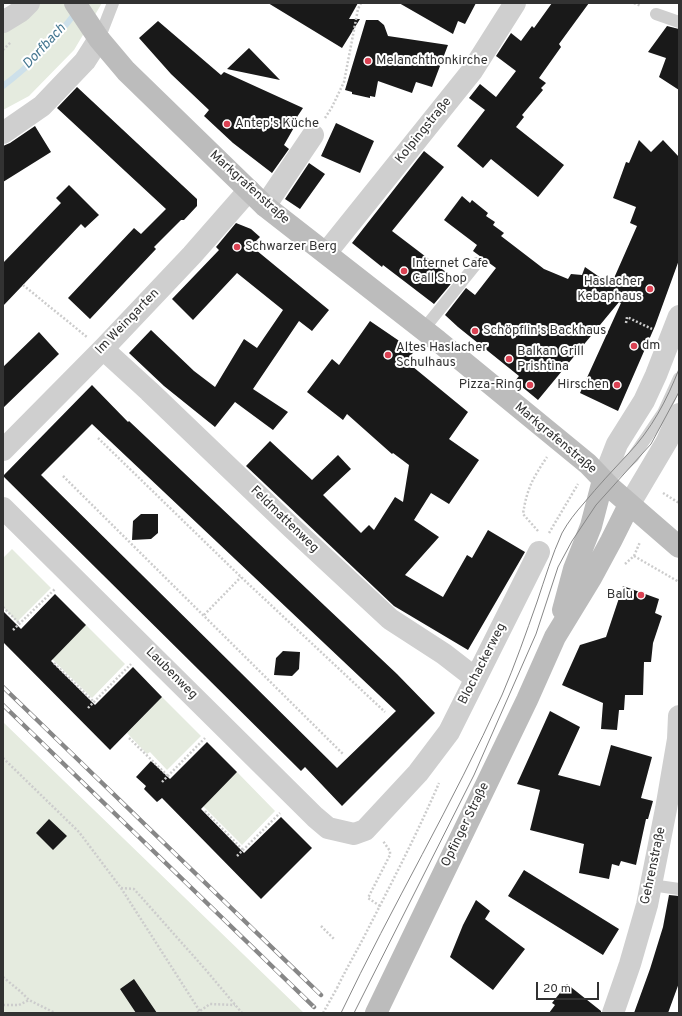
<!DOCTYPE html>
<meta charset="utf-8">
<style>
body{margin:0}
#map{position:relative;width:682px;height:1016px;overflow:hidden;background:#fff;font-family:Overpass,sans-serif}
canvas{display:block}
.frame{position:absolute;inset:0;border:4px solid #323232;pointer-events:none}
.scale{position:absolute;left:536px;top:982px;width:63px;height:18px;box-sizing:border-box;border:2px solid #323232;border-top:0;padding-left:5px;font-size:12px;line-height:14px;white-space:nowrap;color:#323232;-webkit-text-stroke:3px #fff;paint-order:stroke}
</style>
<div id="map">
<canvas width="682" height="1016"></canvas>
<div class="frame"></div>
<div class="scale">20 m</div>
</div>
<script>
const c = document.querySelector('canvas').getContext('2d');
c.lineJoin = 'round';
function fill(path, color) {
  c.fillStyle = color;
  c.fill(path, 'evenodd');
}
function trace(path, color, width, dash) {
  c.strokeStyle = color;
  c.lineWidth = width;
  c.lineCap = dash ? 'butt' : 'round';
  c.setLineDash(dash || []);
  c.stroke(path);
}
function drawText(font, color, halo, rows, align = 'center') {
  c.font = font + ' Overpass,sans-serif';
  c.lineWidth = 4;
  c.setLineDash([]);
  c.textBaseline = 'middle';
  c.strokeStyle = halo;
  c.fillStyle = color;
  for (const [text, x, y, turn = 0] of rows) {
    c.save();
    c.translate(x, y);
    c.rotate((+turn || 0) * Math.PI / 180);
    c.textAlign = isNaN(turn) ? turn : align;
    if (halo) c.strokeText(text, 0, 0);
    c.fillText(text, 0, 0);
    c.restore();
  }
}
fill(new Path2D(`
 M36 3H102L74 50 29 96 3 110V31Z
 M12 549 51 588 17 622 3 607V558Z
 M86 625 125 664 92 698 52 659Z
 M162 697 201 736 167 770 150 752 147 754 127 733Z
 M3 722 304 1013 3 1012Z
 M237 772 275 811 242 845 203 806Z`), '#e5ebdf');
trace(new Path2D(`
 M3 86C31 65 55 40 76 12`), '#cde0ea', 6);
fill(new Path2D(`
 M268 3H358L349 19H360L342 48Z
 M399 3H476L465 24 458 21 453 34Z
 M552 3H589L559 44 561 47 539 78 546 83 541 88 543 90 522 115 524 117 516 127 564 165 538 197 491 159 483 168 457 146 485 110 469 98 480 84 496 97 516 71 496 56 511 33 521 41 532 26 534 28Z
 M366 20H378L384 25 388 36 448 45 432 87 416 82 412 93 378 81 375 97 370 96V98L352 94V92L345 90Z
 M158 21 221 75 224 72 303 108 293 123 296 124 284 145 289 149 272 173 233 143 204 116 209 110 171 74 139 38Z
 M667 26 679 29V90L659 77 666 58 648 52Z
 M249 48 280 80 227 69Z
 M77 87 197 199V206L184 220H181L154 247 156 249 90 319 68 298 134 228 141 234 166 209 57 108Z
 M336 123 374 141 360 173 321 156Z
 M35 126 51 152 3 182V146L10 143Z
 M639 140 651 152 663 140 679 157V260L655 326 618 411 580 393 621 303 619 302 538 400 515 381 519 376 458 327 445 315 466 288 475 295 496 268 473 251 477 245 444 220 462 196 470 203 472 200 488 213 486 216 495 222 493 225 504 233 501 236 544 269 568 279 571 274 582 275 585 267 611 285 637 226 630 223 636 207 613 198 626 162 629 163Z
 M424 151 444 167 392 231 455 279 434 304 383 265 382 267 352 243Z
 M309 163 325 174 300 209 285 199Z
 M69 185 99 215 85 228 81 224 3 306V263L61 203 56 198Z
 M236 223 251 229 260 237 256 241 261 243 256 250 329 310 312 331 299 321 253 389 288 412 273 430 235 402 215 427 164 386 129 353 151 330 194 371 215 387 244 339 257 348 283 310 237 273 193 320 172 299 219 250 216 247Z
 M370 321 414 351 407 362 468 412 449 439 479 460 449 504 431 493 414 520 439 537 405 575 443 597 467 555 472 558 488 530 525 552 468 650 394 606 246 466 270 441 312 480 338 455 351 469 323 495 361 533 369 525 374 530 395 497 403 502 409 465 393 453 392 454 347 414 343 420 307 392 332 359 339 365Z
 M39 332 59 354 3 408V367Z
 M92 385 128 422 129 421 397 674 435 713 342 806 305 767 301 771 3 476ZM92 424 396 711 337 768 41 475Z
 M141 514H158V533L151 539 132 540 133 521Z
 M623 586 659 599 655 613 662 616 653 643 651 662H644L643 695H625L624 710H619L617 730 601 729 603 703 562 685 580 645 606 637Z
 M55 594 86 625 51 661 95 705 133 667 162 697 110 750 3 642V611L21 629Z
 M283 651 300 652 299 669 292 676 274 675 276 658Z
 M550 711 580 727 558 775 600 786 611 745 652 757 641 798 653 801 648 819H646L636 865 621 861 619 866 612 864 609 879 579 873 584 844 530 830 540 790 517 784Z
 M207 742 237 772 201 809 244 853 281 817 312 848 261 899 162 798 157 802 144 789 146 786 136 777 151 761 170 779Z
 M49 819 67 836 53 850 36 833Z
 M524 870 619 929 603 955 508 896Z
 M669 895 679 896V983L668 1013H634L650 969 663 927Z
 M476 900 490 911 485 919 525 949 493 990 450 957 463 925Z
 M134 979 157 1013H136L120 989Z
 M567 984 601 1011V1013H549L555 1005 552 1003Z`), '#191919');
trace(new Path2D(`
 M634 3 641 6
 M3 50 11 42
 M325 118 332 107 344 82 358 9 361 3
 M23 285 87 337
 M626 323 627 317 652 329
 M98 438 241 577 385 712
 M63 476 343 754
 M663 493 679 503
 M538 531 523 514C527 488 533 478 547 457
 M549 533 578 484
 M634 556 679 582
 M625 564 634 556 640 542
 M3 607 20 624
 M204 615 241 577
 M13 630 55 589
 M54 663 94 702
 M88 708 131 664
 M129 738 168 776
 M3 758 79 832 121 888 201 1013
 M162 782 205 738
 M205 811 243 850
 M237 856 280 813
 M121 888 134 889 205 969 242 1013
 M380 906 368 898 390 855V851L383 841
 M321 926 334 939
 M3 977 21 992 29 1000 55 1013
 M337 988C346 969 357 951 367 931 392 882 417 834 439 783
 M3 1005H19L29 1000
 M197 1013 210 1004 235 1005`), '#ccc', 2.5, [2, 2]);
trace(new Path2D(`
 M656 14 679 22
 M99 39 113 3
 M423 330 477 263
 M607 481 633 457 663 413 679 378
 M651 885 679 889`), '#cfcfcf', 12);
trace(new Path2D(`
 M3 22 21 11 29 3
 M3 133 42 106 85 61 99 39
 M265 206 313 135
 M326 253 472 71 515 3
 M103 349 149 391 291 527 390 619 444 654 475 678
 M3 450 103 349 192 255 249 190
 M603 480 617 444 644 401 656 375 679 316
 M629 505 667 441 679 414
 M3 508 315 817 328 828 354 834 365 830 418 773 449 732 539 552
 M613 1013 630 964 647 905 666 809 678 739 679 716`), '#cfcfcf', 22);
trace(new Path2D(`
 M75 3 99 39 126 71 265 206 438 341 588 464 611 488 679 547
 M563 610 574 569 591 526 603 480
 M376 1013 527 700 555 637 591 578 611 541 629 505`), '#bcbcbc', 22);
trace(new Path2D(`
 M341 1013C392 906 453 803 502 695 515 665 526 633 537 602 545 578 552 555 562 533 568 522 576 512 584 503 598 486 613 470 628 454 651 430 667 400 679 369
 M354 1013 474 775 536 634 558 567 572 541 596 505 651 444 679 392`), '#878787', 1);
const rail = new Path2D(`
 M3 687 321 995
 M3 705 314 1007`);
trace(rail, '#878787', 4.5);
trace(rail, '#fff', 3, [9]);
trace(new Path2D(`
 M323 1013 337 988`), '#ccc', 2.5, [2, 2]);
for (const [x, y, r, color] of [
 [368,61,4,"#db4253"],
 [227,124,4,"#db4253"],
 [237,247,4,"#db4253"],
 [404,271,4,"#db4253"],
 [650,289,4,"#db4253"],
 [475,331,4,"#db4253"],
 [634,346,4,"#db4253"],
 [388,355,4,"#db4253"],
 [509,359,4,"#db4253"],
 [530,385,4,"#db4253"],
 [617,385,4,"#db4253"],
 [641,595,4,"#db4253"]
]) {
  const dot = new Path2D();
  dot.arc(x, y, r, 0, 2 * Math.PI);
  c.fillStyle = color;
  c.fill(dot);
  trace(dot, '#fff', 1.5);
}
drawText('13px', '#323232', '#fff', [
 ["Melanchthonkirche",376,61],
 ["Antep's Küche",235,124],
 ["Schwarzer Berg",245,247],
 ["Internet Cafe",412,264],
 ["Call Shop",412,279],
 ["Haslacher",642,282,"right"],
 ["Kebaphaus",642,297,"right"],
 ["Schöpflin's Backhaus",483,331],
 ["dm",642,346],
 ["Altes Haslacher",396,348],
 ["Schulhaus",396,363],
 ["Balkan Grill",517,352],
 ["Prishtina",517,367],
 ["Pizza-Ring",522,385,"right"],
 ["Hirschen",609,385,"right"],
 ["Balu",633,595,"right"]
], 'left');
drawText('13px', '#323232', '#fff', [
 ["Kolpingstraße",424,131,-51],
 ["Markgrafenstraße",249,188,42],
 ["Im Weingarten",128,322,-46],
 ["Markgrafenstraße",555,439,40],
 ["Feldmattenweg",284,520,44],
 ["Blochackerweg",483,664,-63],
 ["Laubenweg",171,674,45],
 ["Opfinger Straße",466,825,-64],
 ["Gehrenstraße",654,866,-78]
]);
drawText('italic 14px', '#447690', '#fff', [
 ["Dorfbach",45,47,-47]
]);
</script>
